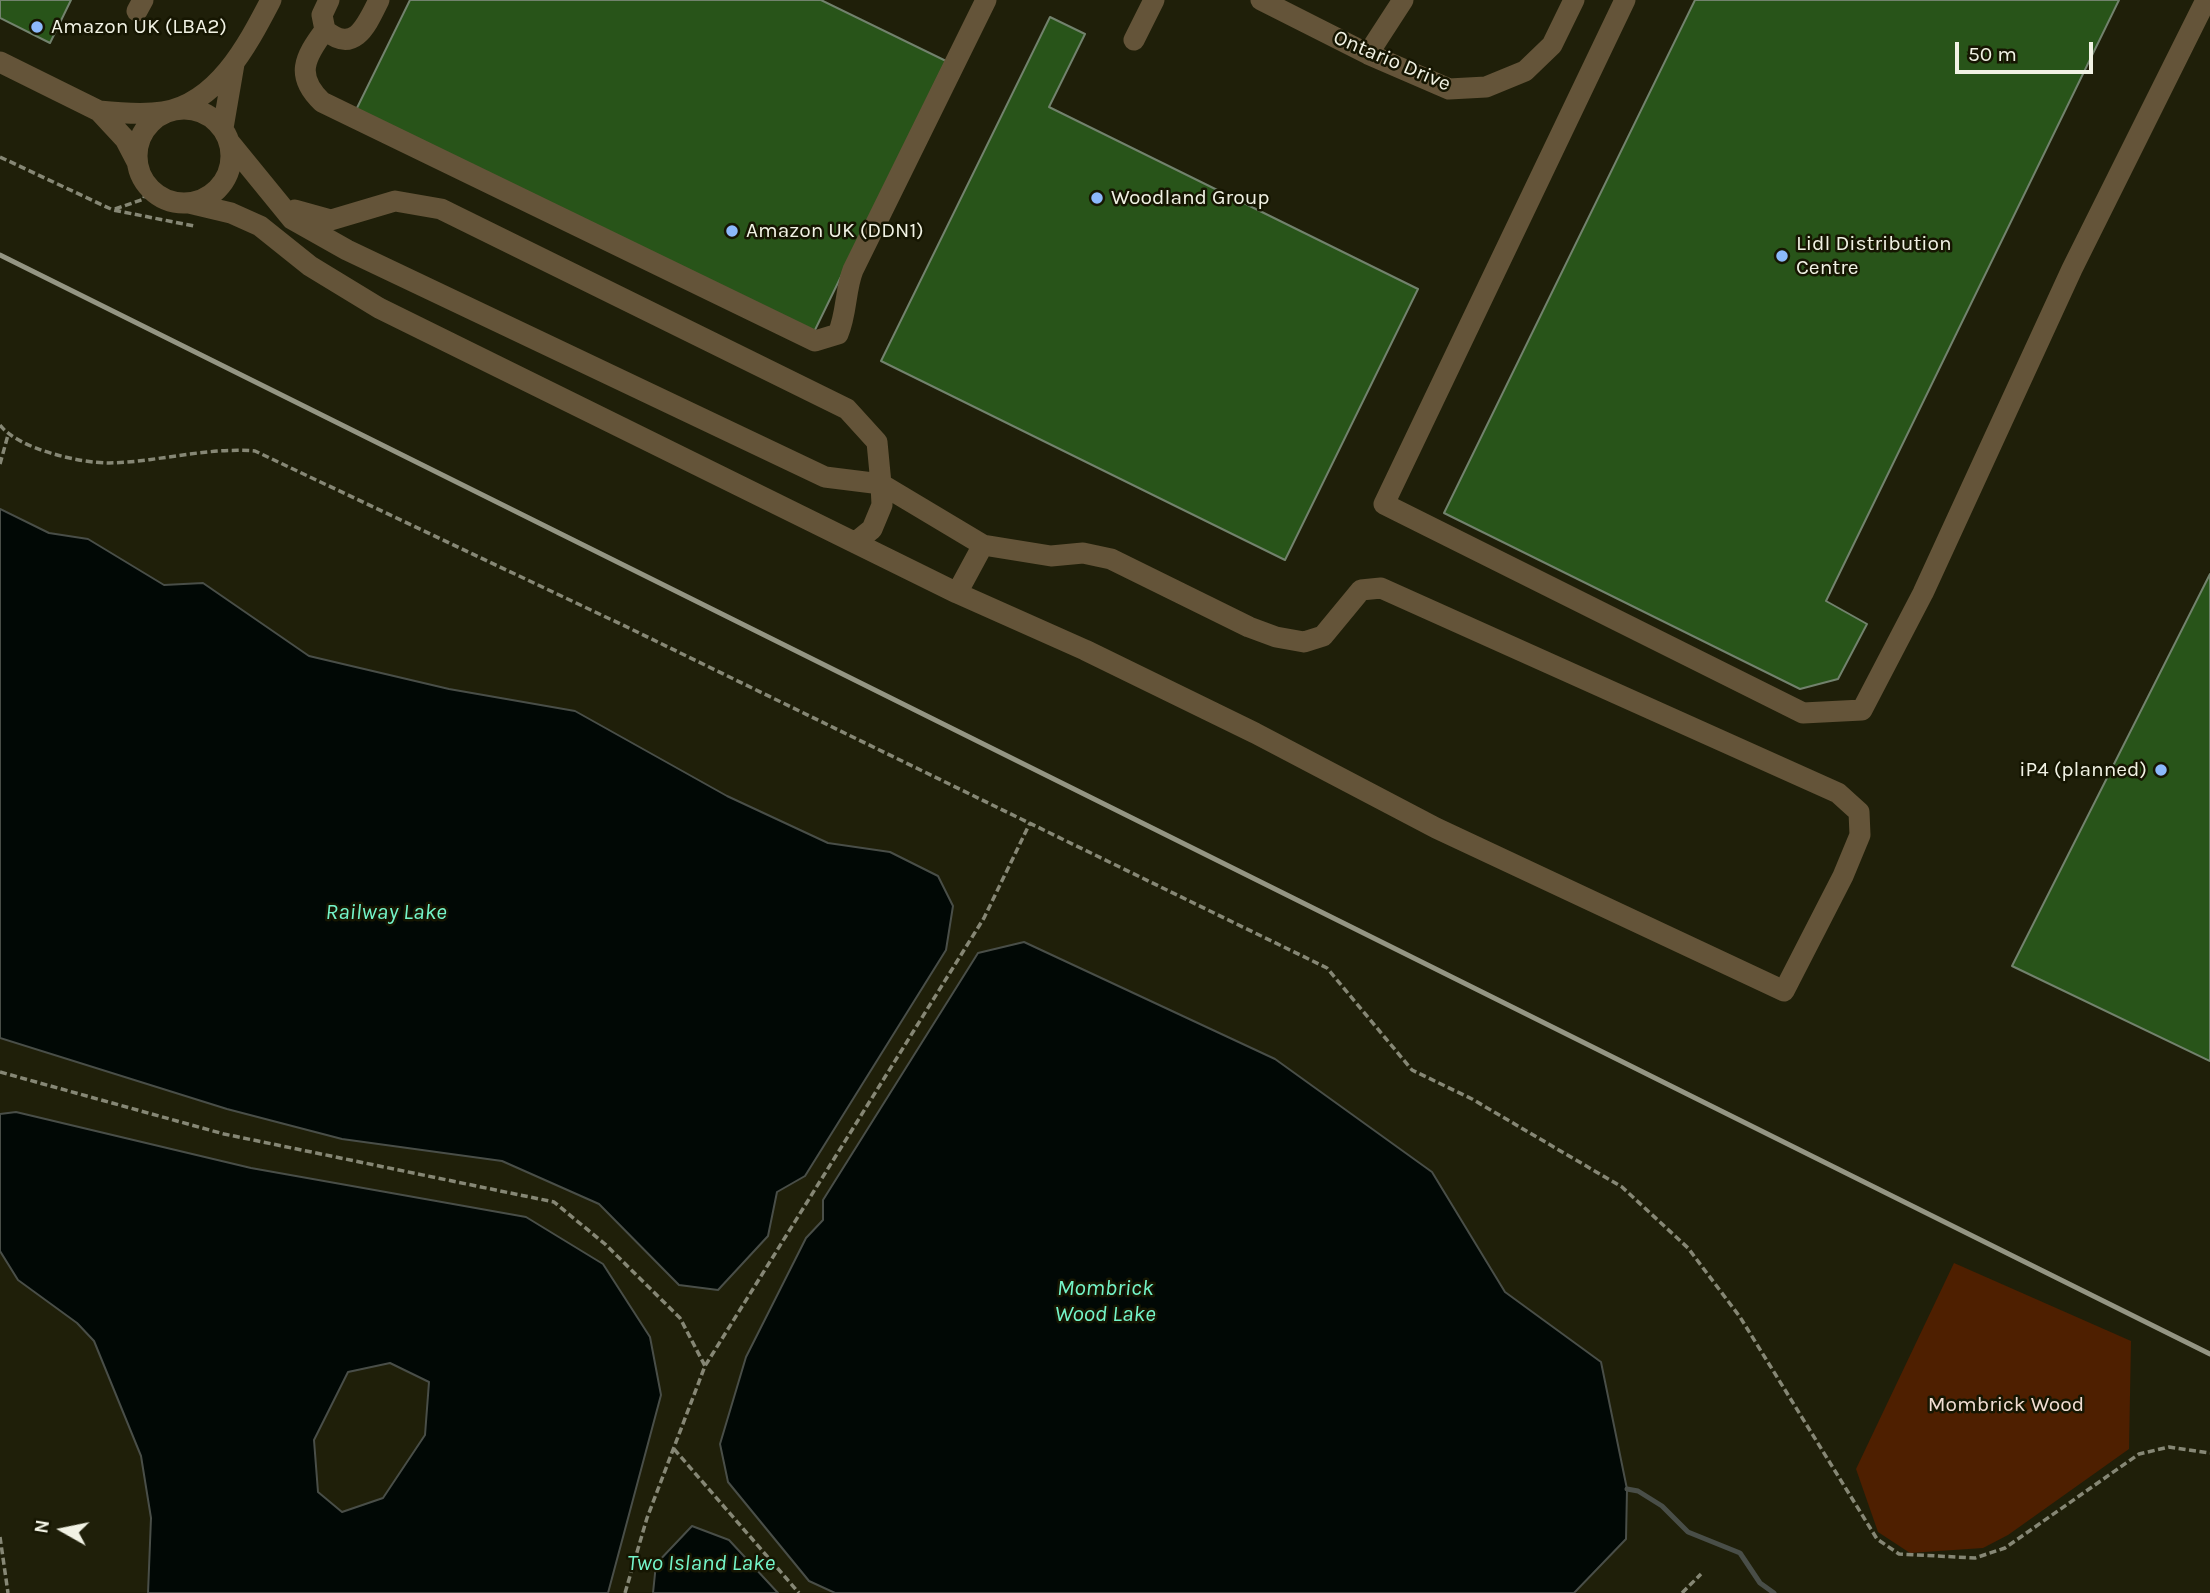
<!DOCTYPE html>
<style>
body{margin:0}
#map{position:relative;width:2210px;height:1593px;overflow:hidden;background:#1f1f09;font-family:Karla,sans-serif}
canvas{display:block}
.north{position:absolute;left:28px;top:1495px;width:70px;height:70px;-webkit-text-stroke:5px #161602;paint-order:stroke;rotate:279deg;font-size:19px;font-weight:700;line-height:28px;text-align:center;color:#f1f2e4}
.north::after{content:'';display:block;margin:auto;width:24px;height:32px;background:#f1f2e4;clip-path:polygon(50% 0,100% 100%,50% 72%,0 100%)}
.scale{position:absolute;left:1955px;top:42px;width:138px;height:32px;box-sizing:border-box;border:4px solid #f1f2e4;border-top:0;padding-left:9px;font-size:21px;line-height:24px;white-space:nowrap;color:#f1f2e4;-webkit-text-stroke:5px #161602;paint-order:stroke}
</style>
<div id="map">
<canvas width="2210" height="1593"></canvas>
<div class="north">N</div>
<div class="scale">50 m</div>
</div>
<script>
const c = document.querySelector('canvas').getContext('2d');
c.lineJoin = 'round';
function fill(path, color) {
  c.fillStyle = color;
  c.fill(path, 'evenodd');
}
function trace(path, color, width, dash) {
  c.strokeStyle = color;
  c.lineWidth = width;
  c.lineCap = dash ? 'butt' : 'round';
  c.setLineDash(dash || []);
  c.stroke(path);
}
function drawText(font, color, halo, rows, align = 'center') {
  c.font = font + ' Karla,sans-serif';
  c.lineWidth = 5;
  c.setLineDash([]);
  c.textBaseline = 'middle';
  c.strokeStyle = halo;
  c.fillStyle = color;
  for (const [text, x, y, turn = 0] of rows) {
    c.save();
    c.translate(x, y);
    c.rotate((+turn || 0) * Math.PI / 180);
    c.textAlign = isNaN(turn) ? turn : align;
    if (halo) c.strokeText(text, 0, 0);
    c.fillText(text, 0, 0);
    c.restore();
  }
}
fill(new Path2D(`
 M1954 1263 2131 1341 2129 1449 2008 1535 1983 1548 1910 1553 1878 1532 1856 1469Z`), '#4e1f00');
const water = new Path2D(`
 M0 509 49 533 88 539 164 585 203 583 309 656 449 689 575 711 727 796 828 843 890 852 938 876 953 906 946 950 805 1176 777 1192 768 1236 718 1290 679 1285 599 1204 502 1161 342 1139 227 1109 0 1038Z
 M1024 942 1275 1059 1432 1172 1505 1292 1601 1362 1627 1489 1626 1539 1574 1593H835L809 1581 728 1482 720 1444 746 1357 806 1238 823 1220V1200L978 953Z
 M16 1112 251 1168 526 1217 603 1264 650 1337 661 1395 608 1593H148L151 1518 141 1456 94 1341 77 1323 18 1280 0 1251V1114ZM390 1363 429 1382 425 1435 383 1498 342 1512 318 1492 314 1440 348 1372Z
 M692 1526 729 1540 778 1593H653L656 1564Z`);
fill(water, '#010805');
trace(water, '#494e48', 2);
trace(new Path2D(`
 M1627 1489 1638 1491 1662 1506 1688 1532 1740 1553 1760 1583 1774 1593`), '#494e48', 5);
const building = new Path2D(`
 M0 0H71L50 43 0 18Z
 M410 0H821L946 61 813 334 355 112Z
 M1695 0H2119L1826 601 1867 624 1838 679 1800 689 1444 513Z
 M1050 17 1085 34 1049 107 1418 289 1285 560 881 361Z
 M2210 574V1061L2012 966Z`);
fill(building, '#285419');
trace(building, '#72826d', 2);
trace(new Path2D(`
 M0 157 113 210 194 226
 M115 209 144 199 146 185
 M0 425C18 449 80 463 109 463 158 462 205 447 255 451L629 628 1327 968 1412 1070 1472 1099 1622 1187 1688 1248 1740 1317 1877 1539 1899 1554 1975 1558 2005 1548 2139 1454 2169 1447 2210 1453
 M0 464 8 435
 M0 1072 224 1134 554 1202 605 1244 680 1318 705 1366
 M674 1449 799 1593
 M0 1537 8 1593
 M625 1593 647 1518 705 1366 984 918 1030 823
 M1682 1593 1701 1574`), '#868775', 3.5, [7, 3.5]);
trace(new Path2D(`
 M329 0 322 15 325 30C355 55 367 24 379 0
 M1261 0 1368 54 1449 89 1486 87 1525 71 1552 45 1574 0
 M1625 0 1384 504 1803 713 1862 710 1923 593 2072 269 2206 0
 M137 11 143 0
 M325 30C304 58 295 76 322 102L815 341 838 334C847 313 845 290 853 270L986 0
 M1134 40 1154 0
 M1368 54 1403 0
 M0 62 99 111
 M137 156a47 47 0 1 1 94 0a47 47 0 1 1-94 0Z
 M223 128 234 64
 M137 162 125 139 99 111C119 113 142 115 163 112 218 103 248 44 271 0
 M189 203 231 213 260 226 310 266 379 308 957 593 1085 650 1255 733 1436 828 1784 991 1843 876 1860 835 1859 812 1838 793 1381 588 1361 590 1323 636 1304 642 1276 637 1249 627 1111 559 1083 553 1051 556 983 545 881 484 825 477 347 250 292 219 230 143
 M295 210 331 220 395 201 441 209 847 409 877 442 881 484 882 505 872 529 856 542
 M957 593 983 545`), '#645439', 21);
trace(new Path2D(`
 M0 255 2210 1354`), '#949583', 5);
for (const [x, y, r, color] of [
 [37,27,7,"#8cb9fc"],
 [1097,198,7,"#8cb9fc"],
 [732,231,7,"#8cb9fc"],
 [1782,256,7,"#8cb9fc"],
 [2161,770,7,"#8cb9fc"]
]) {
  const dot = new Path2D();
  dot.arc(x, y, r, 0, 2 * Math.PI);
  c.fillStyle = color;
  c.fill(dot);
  trace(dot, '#161602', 2.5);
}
drawText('21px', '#f1f2e4', '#161602', [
 ["Amazon UK (LBA2)",51,27],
 ["Woodland Group",1111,198],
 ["Amazon UK (DDN1)",746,231],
 ["Lidl Distribution",1796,244],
 ["Centre",1796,268],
 ["iP4 (planned)",2147,770,"right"]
], 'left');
drawText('21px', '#f1f2e4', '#161602', [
 ["Ontario Drive",1392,61,23]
]);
drawText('21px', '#f2ded3', '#161602', [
 ["Mombrick Wood",2006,1405]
]);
drawText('italic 23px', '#74f5ca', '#161602', [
 ["Railway Lake",386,912],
 ["Mombrick",1105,1288],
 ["Wood Lake",1105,1314],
 ["Two Island Lake",701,1563]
]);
</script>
